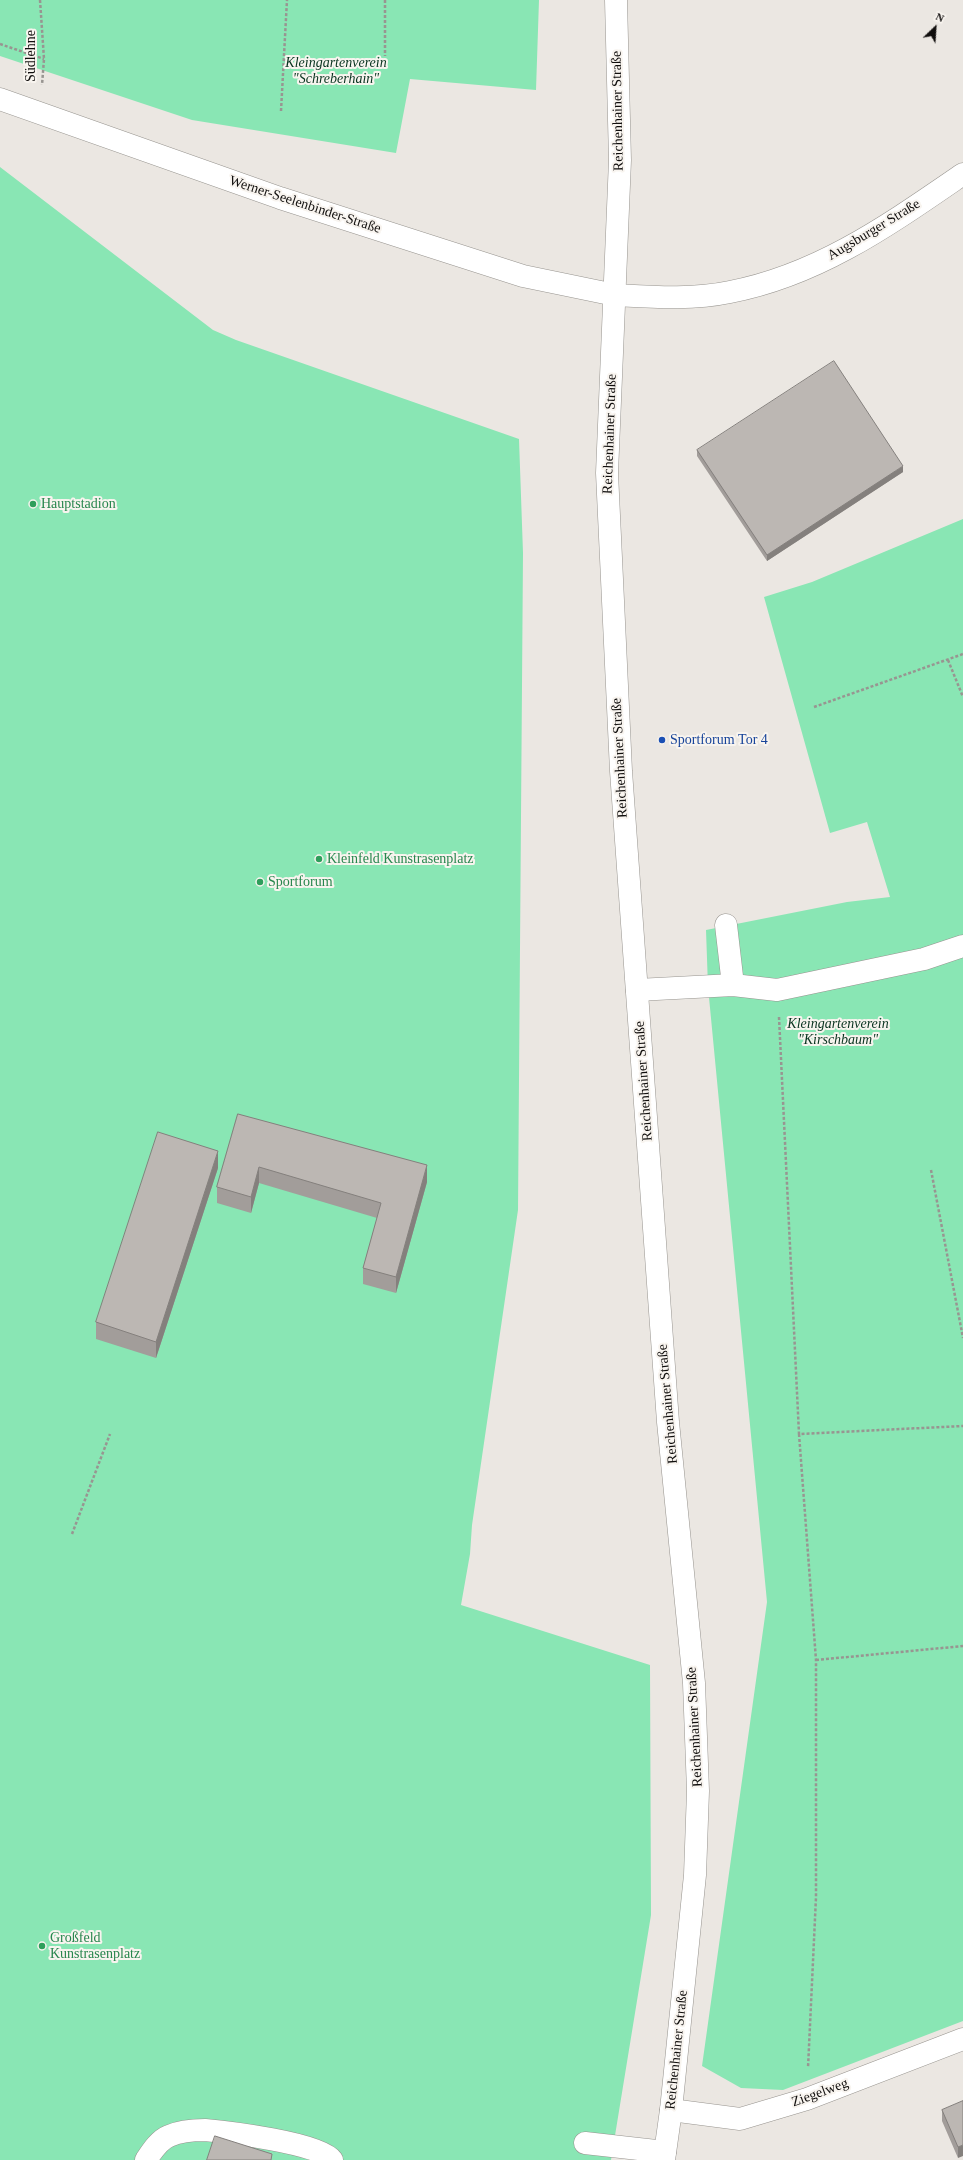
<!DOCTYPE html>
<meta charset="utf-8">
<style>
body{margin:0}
#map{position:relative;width:963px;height:2160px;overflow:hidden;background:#ebe7e2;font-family:"Times New Roman",serif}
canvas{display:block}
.north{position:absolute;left:915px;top:8px;width:40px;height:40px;-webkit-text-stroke:3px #f8f4ef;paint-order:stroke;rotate:25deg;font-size:11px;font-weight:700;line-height:16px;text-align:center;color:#100e0d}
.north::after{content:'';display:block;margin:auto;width:14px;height:18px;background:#100e0d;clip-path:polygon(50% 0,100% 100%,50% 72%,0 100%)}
</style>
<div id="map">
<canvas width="963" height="2160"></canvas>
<div class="north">N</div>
</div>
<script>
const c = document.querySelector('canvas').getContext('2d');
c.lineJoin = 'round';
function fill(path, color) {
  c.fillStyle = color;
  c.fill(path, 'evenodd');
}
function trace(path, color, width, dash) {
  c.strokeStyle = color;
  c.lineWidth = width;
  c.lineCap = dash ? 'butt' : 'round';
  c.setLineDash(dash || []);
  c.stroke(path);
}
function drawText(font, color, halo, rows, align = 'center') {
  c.font = font + ' "Times New Roman",serif';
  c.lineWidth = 4;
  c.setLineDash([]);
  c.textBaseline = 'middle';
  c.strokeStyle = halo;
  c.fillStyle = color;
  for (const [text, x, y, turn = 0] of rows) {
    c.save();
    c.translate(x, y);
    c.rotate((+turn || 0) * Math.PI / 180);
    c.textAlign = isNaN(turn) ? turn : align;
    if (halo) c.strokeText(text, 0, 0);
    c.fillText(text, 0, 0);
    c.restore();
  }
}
fill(new Path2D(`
 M0 0H539L536 90 410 79 396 153 192 120 0 56Z
 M0 167 213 330 236 340 519 439 523 553 518 1210 472 1525 470 1554 461 1605 650 1665 651 1915 611 2160H0Z
 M963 519V2021L783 2090 741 2088 702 2066 767 1602 708 987 706 930 847 902 890 897 867 822 830 833 764 597 812 582Z`), '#89e6b4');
const minor = new Path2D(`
 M615 295C653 297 692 300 730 292 819 275 890 224 963 174
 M726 925 733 985
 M637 990 733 985 777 990 924 959 963 946
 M671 2110 740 2119 807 2099 963 2039
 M585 2143 665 2152
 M146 2160C152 2151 159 2140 169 2136 180 2131 193 2130 205 2130 227 2132 320 2143 332 2160`);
const major = new Path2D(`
 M616 0 620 160 607 473 621 771 668 1422 694 1683 698 1791 695 1875 671 2110 664 2160
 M0 99 280 198 523 276 615 295`);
trace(minor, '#97948f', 23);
trace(major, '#97948f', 23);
trace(new Path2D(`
 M40 0 44 59 42 85
 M385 0V56
 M0 44 44 59
 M281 111 287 0
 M948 660 963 697
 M814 707 963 654
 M779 1017 799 1434 963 1426
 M931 1170 963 1338
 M799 1434 816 1660V1897L808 2068
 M72 1534 110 1434
 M816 1660 963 1646`), '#989591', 2.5, [3, 2]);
trace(minor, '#fff', 22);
trace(major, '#fff', 22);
fill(new Path2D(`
 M697 450 903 472 767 561 697 456Z
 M238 1114 427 1182 396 1293 363 1284V1268L377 1218 259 1183 251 1213 217 1203V1187Z
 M218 1168 156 1358 96 1339V1322Z
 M963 2101 958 2158 942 2121V2110Z`), '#a29d9a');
fill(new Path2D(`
 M903 466V472L767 561V555Z
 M218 1151V1168L156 1358V1342Z
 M427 1165V1182L396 1293V1277Z
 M259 1167V1183L251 1213V1197Z
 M963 2145V2156L958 2158V2147Z`), '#84807d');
const building = new Path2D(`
 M834 361 903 466 767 555 697 450Z
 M238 1114 427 1165 396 1277 363 1268 381 1203 259 1167 251 1197 217 1187Z
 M158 1132 218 1151 156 1342 96 1322Z
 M963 2101V2145L958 2147 942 2110Z
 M215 2136 272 2154 271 2160H207Z`);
fill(building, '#bcb7b3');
trace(building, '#84807d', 1);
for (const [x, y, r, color] of [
 [33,504,4,"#2e9e5b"],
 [662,740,4,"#1a4fb4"],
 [319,859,4,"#2e9e5b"],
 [260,882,4,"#2e9e5b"],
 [42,1946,4,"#2e9e5b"]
]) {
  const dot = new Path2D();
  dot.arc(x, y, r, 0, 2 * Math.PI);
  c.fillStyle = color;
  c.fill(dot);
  trace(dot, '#f8f4ef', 1.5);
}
drawText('14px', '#100e0d', '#f8f4ef', [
 ["Südlehne",31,56,-90],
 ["Reichenhainer Straße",618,111,-91],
 ["Werner-Seelenbinder-Straße",305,205,18],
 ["Augsburger Straße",874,230,-31],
 ["Reichenhainer Straße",610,434,-88],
 ["Reichenhainer Straße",620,758,-93],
 ["Reichenhainer Straße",644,1081,-94],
 ["Reichenhainer Straße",668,1404,-95],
 ["Reichenhainer Straße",695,1727,-93],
 ["Reichenhainer Straße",677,2050,-84],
 ["Ziegelweg",820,2093,-20]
]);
drawText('italic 14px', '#08331f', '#f8f4ef', [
 ["Kleingartenverein",336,63],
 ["\"Schreberhain\"",336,79],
 ["Kleingartenverein",838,1024],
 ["\"Kirschbaum\"",838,1040]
]);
drawText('14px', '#27864d', '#f8f4ef', [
 ["Hauptstadion",41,504],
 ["Kleinfeld Kunstrasenplatz",327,859],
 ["Sportforum",268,882],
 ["Großfeld",50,1938],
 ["Kunstrasenplatz",50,1954]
], 'left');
drawText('14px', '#164399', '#f8f4ef', [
 ["Sportforum Tor 4",670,740]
], 'left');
</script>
